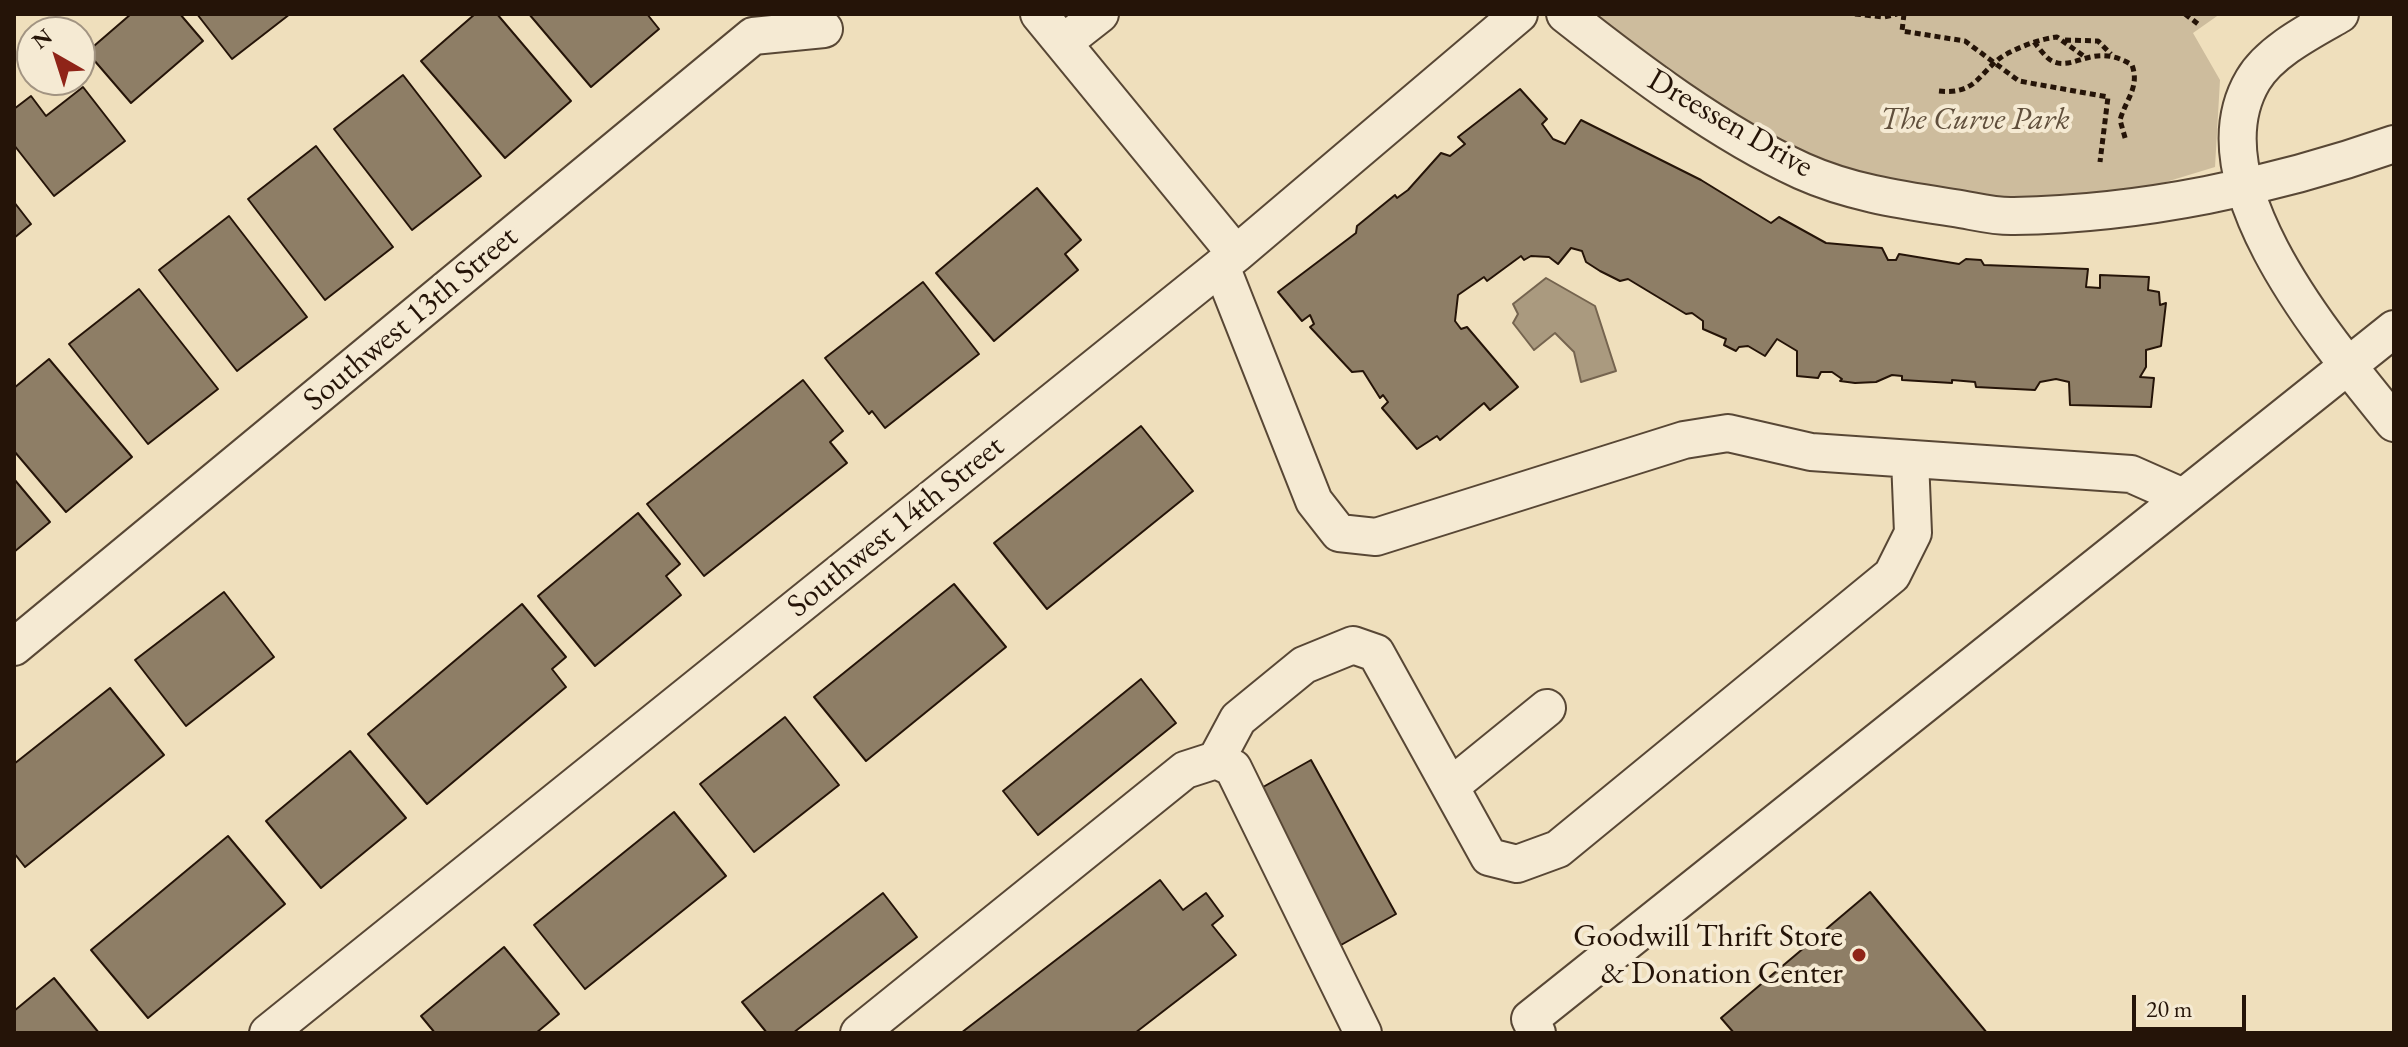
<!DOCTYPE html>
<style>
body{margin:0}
#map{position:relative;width:2408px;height:1047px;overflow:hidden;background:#efdfbc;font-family:"EB Garamond",serif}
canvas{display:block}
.frame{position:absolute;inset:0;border:16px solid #251408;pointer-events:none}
.north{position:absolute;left:16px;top:16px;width:80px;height:80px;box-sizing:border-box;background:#f5ead3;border:2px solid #a29482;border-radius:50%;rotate:321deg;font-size:22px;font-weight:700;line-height:32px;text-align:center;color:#251408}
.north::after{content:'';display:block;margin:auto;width:28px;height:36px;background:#8f2418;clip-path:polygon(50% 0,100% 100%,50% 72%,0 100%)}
.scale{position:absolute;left:2132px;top:995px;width:114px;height:36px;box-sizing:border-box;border:4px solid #251408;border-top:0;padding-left:10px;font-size:24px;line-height:28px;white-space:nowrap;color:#251408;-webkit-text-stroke:6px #f5ead3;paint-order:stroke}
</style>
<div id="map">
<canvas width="2408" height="1047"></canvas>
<div class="frame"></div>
<div class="north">N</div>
<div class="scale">20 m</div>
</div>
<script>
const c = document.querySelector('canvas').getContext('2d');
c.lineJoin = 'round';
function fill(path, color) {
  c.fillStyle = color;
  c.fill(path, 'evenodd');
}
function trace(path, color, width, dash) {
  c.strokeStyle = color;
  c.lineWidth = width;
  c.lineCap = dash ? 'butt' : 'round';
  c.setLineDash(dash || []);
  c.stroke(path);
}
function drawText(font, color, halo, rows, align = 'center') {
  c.font = font + ' "EB Garamond",serif';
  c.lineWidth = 8;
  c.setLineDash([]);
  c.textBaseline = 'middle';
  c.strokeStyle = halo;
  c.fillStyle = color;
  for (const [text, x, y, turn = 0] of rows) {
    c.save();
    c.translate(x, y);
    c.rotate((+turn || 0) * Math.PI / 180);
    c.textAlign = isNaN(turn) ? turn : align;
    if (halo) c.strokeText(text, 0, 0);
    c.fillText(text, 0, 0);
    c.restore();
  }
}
fill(new Path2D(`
 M1561 14H2220L2193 33 2220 80 2215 167 2031 223 1907 216Z`), '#cdbc9d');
const water = new Path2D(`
 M1546 278 1595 306 1616 371 1581 382 1574 352 1555 333 1534 350 1513 323 1518 314 1513 304Z`);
fill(water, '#aa9a7f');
trace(water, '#75644f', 2);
const building = new Path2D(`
 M131 14H180L203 41 131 103 87 52Z
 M197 14H290L232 59Z
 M475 14H497L571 101 505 158 421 61Z
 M529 14H647L659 29 591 87Z
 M403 75 481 176 412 230 334 129Z
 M83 87 125 141 54 196 14 145V109L31 96 46 116Z
 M1520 89 1547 119 1542 124 1553 139 1565 144 1581 120 1701 180 1771 223 1779 217 1826 243 1882 248 1888 260H1896L1899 254 1959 264 1966 259 1981 260 1984 265 2088 269 2086 287 2100 288V275L2149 277 2148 290 2159 292 2160 305 2166 303 2161 346 2146 350V367L2140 377 2154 378 2151 407 2070 405 2069 382 2056 379 2040 382 2035 390 1976 387 1975 382 1952 380V383L1902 380V376L1892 375 1876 382 1855 383 1840 381 1842 379 1832 372H1821L1818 378 1797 376V351L1777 339 1765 356 1748 346 1739 347 1736 351 1724 345 1726 339 1703 329V321L1692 313 1686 314 1628 279 1620 281 1600 271 1586 262 1582 251 1571 248 1558 264 1549 257 1531 256 1524 260 1521 256 1487 281 1484 277 1458 295 1455 321 1461 329 1467 327 1518 387 1490 410 1484 403 1440 440 1437 436 1417 449 1382 408 1388 402 1383 395 1380 398 1363 371 1352 372 1310 327 1314 324 1310 315 1302 321 1278 292 1356 233 1357 226 1395 195 1397 198 1408 190 1441 153 1450 156 1465 144 1458 137Z
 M316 146 393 247 325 300 248 199Z
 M1037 188 1081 240 1065 254 1078 270 994 341 936 273Z
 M14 202 31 224 14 238Z
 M229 216 307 317 237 371 159 270Z
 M923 282 979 354 885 428 872 411 869 414 825 358Z
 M139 289 218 389 148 444 69 344Z
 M49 359 132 457 66 512 14 451V388Z
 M803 380 843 431 830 442 847 463 704 576 647 504Z
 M1141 426 1193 491 1047 609 994 543Z
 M14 479 50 522 14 552Z
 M638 513 680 564 666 576 681 595 595 666 538 596Z
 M954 584 1006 647 866 761 814 697Z
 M224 592 274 657 186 726 135 660Z
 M522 604 566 657 552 669 566 687 427 804 368 734Z
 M1141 679 1176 723 1038 835 1003 791Z
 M110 688 164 755 25 867 14 853V764Z
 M785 717 839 785 754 852 700 784Z
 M350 751 406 818 321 888 266 821Z
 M1311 760 1396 914 1341 945 1256 791Z
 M674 812 726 876 585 989 534 925Z
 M228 836 285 904 148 1018 91 950Z
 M1160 880 1183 910 1206 893 1223 916 1212 925 1236 955 1135 1033H961Z
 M1870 892 1987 1033H1734L1721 1018Z
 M883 893 917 937 793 1033H767L742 1002Z
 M504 947 559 1014 536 1033H435L421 1016Z
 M54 978 99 1033H14V1011Z`);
fill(building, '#8e7e66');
trace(building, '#251408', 2);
const minor = new Path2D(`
 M1039 14 1236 254
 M1565 14C1636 70 1719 133 1802 171 1851 193 1902 200 1954 208 1974 211 1995 217 2014 216 2142 214 2274 186 2394 144
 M2340 14C2312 30 2270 51 2253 80 2191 184 2332 346 2394 423
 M1063 43 1100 14
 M1221 266 1314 501 1339 533 1376 537 1684 440 1728 433 1811 452 2131 474 2183 497
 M14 647 753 36 824 29
 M1216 760 1238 719 1304 665 1353 645 1376 653 1489 857 1517 864 1558 849 1892 575 1913 533 1910 459
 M1451 786 1547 708
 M268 1033 1236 254 1519 14
 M859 1033 1185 770 1216 760 1233 768 1363 1033
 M1537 1033 1530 1019 2394 329`);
trace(minor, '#584735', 40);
trace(new Path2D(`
 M1855 14 1884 17 1897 14
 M1904 14 1902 31 1965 41 2019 81 2108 97 2100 162
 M2185 14 2198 24
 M2065 40 2098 41 2111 54
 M2034 42C2039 48 2046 58 2052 61 2075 72 2093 41 2132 65 2140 87 2126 99 2120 120L2126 141
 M1939 91C1977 95 1979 72 2003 56 2019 47 2039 39 2057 37L2085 57`), '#251408', 5, [6, 4]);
trace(minor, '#f5ead3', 36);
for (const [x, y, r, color] of [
 [1859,955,8,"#8f2418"]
]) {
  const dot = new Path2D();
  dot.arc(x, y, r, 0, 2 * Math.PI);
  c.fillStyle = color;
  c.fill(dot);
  trace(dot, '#f5ead3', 3);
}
drawText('italic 32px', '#604f3c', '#f5ead3', [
 ["The Curve Park",1975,120]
]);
drawText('32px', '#251408', '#f5ead3', [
 ["Dreessen Drive",1730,124,30],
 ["Southwest 13th Street",411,319,-40],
 ["Southwest 14th Street",896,527,-39]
]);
drawText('32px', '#251408', '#f5ead3', [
 ["Goodwill Thrift Store",1843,937],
 ["& Donation Center",1843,974]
], 'right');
</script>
